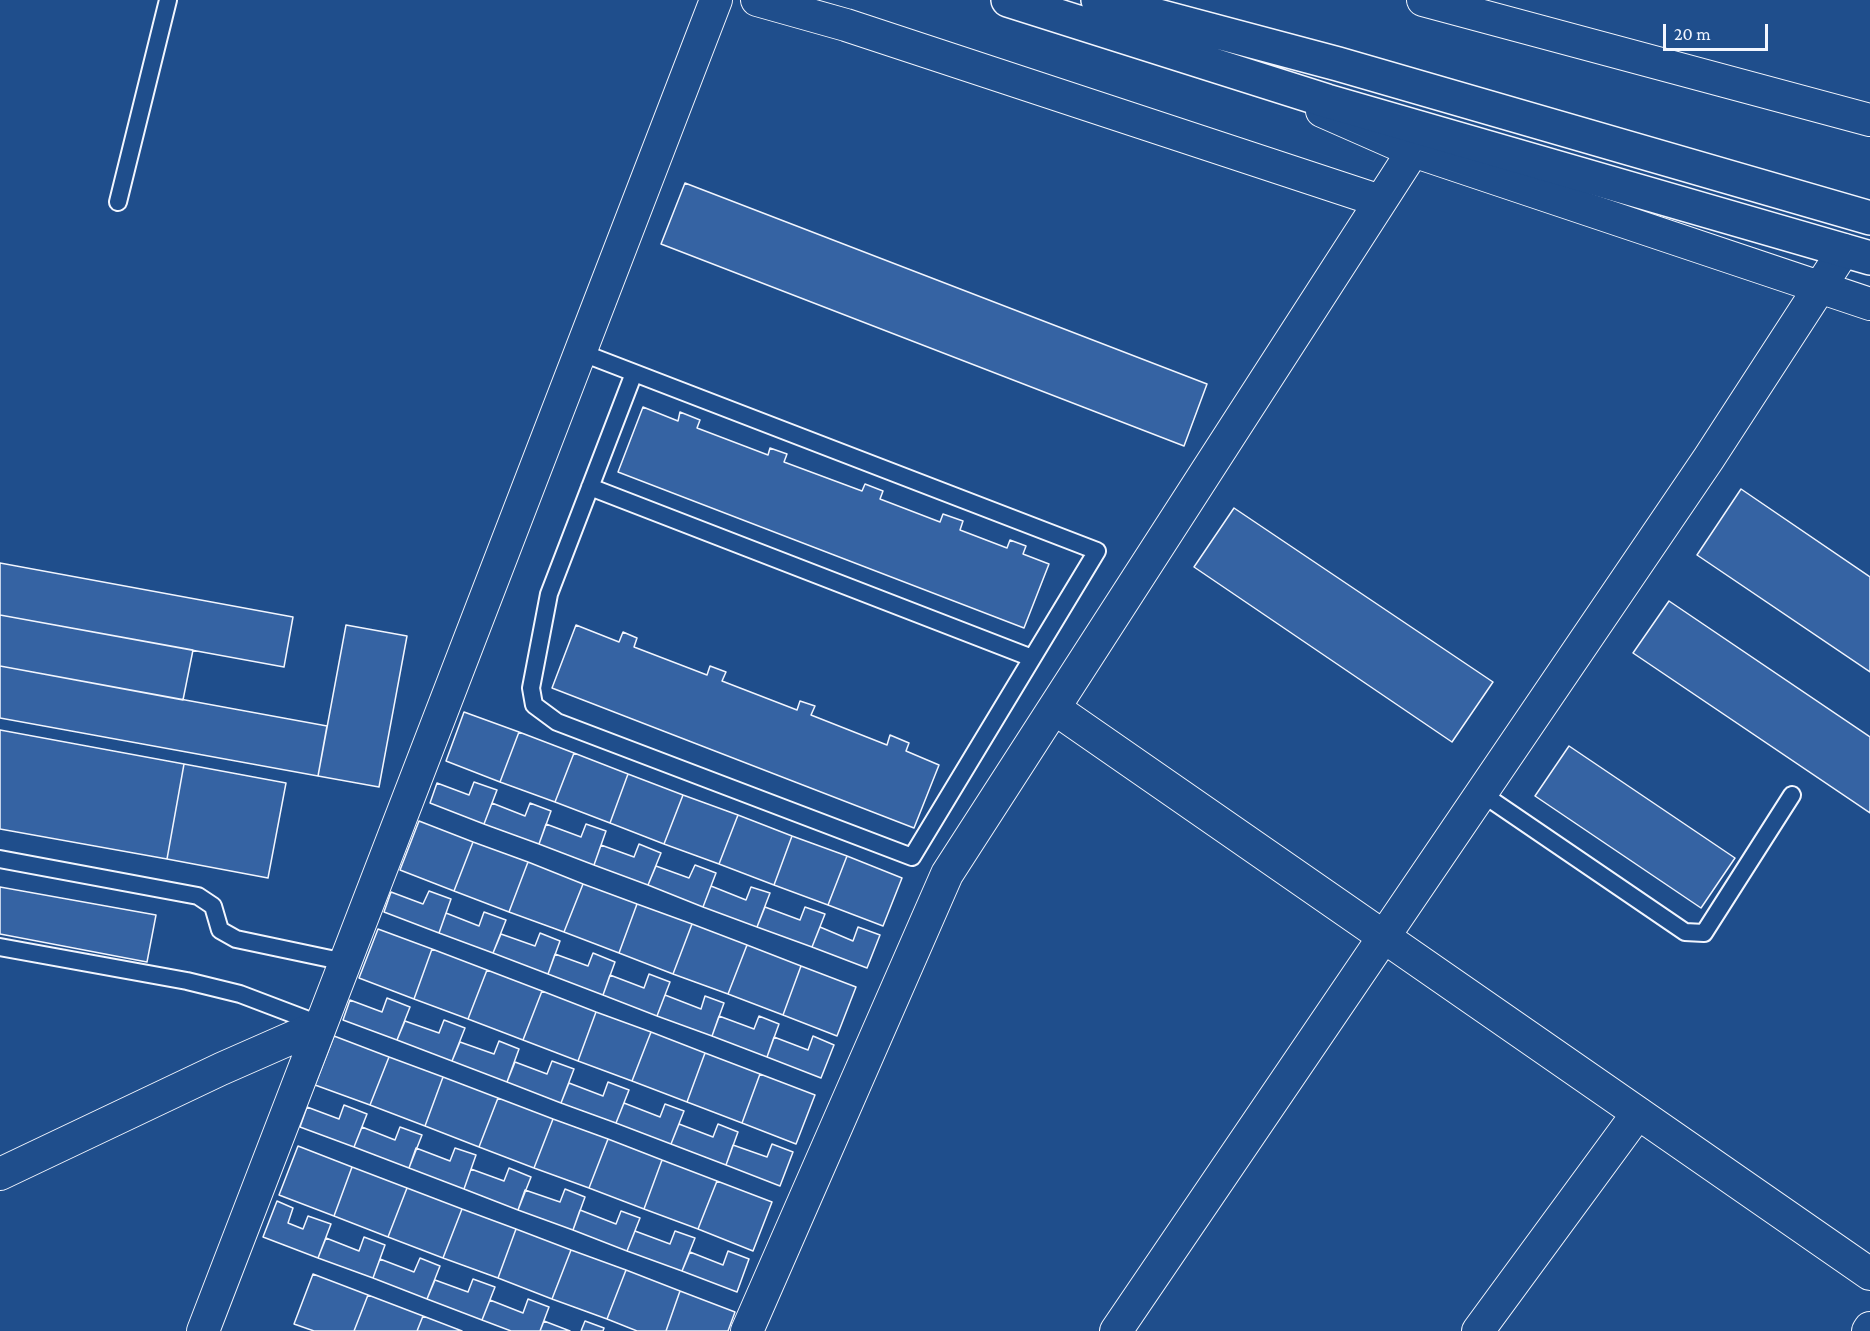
<!DOCTYPE html>
<style>
body{margin:0}
#map{position:relative;width:1870px;height:1331px;overflow:hidden;background:#1f4e8c;font-family:"Crimson Pro",serif}
canvas{display:block}
.scale{position:absolute;left:1663px;top:24px;width:105px;height:27px;box-sizing:border-box;border:3px solid #f2f6ff;border-top:0;padding-left:8px;font-size:18px;line-height:21px;white-space:nowrap;color:#f2f6ff;-webkit-text-stroke:4px #1f4e8c;paint-order:stroke}
</style>
<div id="map">
<canvas width="1870" height="1331"></canvas>
<div class="scale">20 m</div>
</div>
<script>
const c = document.querySelector('canvas').getContext('2d');
c.lineJoin = 'round';
function fill(path, color) {
  c.fillStyle = color;
  c.fill(path, 'evenodd');
}
function trace(path, color, width, dash) {
  c.strokeStyle = color;
  c.lineWidth = width;
  c.lineCap = dash ? 'butt' : 'round';
  c.setLineDash(dash || []);
  c.stroke(path);
}
const building = new Path2D(`
 M685 183 1207 384 1184 446 661 244Z
 M643 407 678 421 680 412 700 420 697 428 768 455 770 448 787 454 784 462 862 491 865 484 883 491 880 499 940 522 943 514 963 521 960 530 1007 548 1010 540 1026 546 1023 554 1049 564 1024 628 618 472Z
 M1741 489 1870 577V672L1697 555Z
 M1234 508 1493 682 1452 742 1194 567Z
 M0 563 293 617 284 667 0 615Z
 M1669 601 1870 737V813L1633 653Z
 M0 615 193 650 183 700 0 666Z
 M346 625 407 636 379 787 318 776Z
 M576 625 619 642 623 632 637 638 634 647 707 675 710 666 726 672 722 681 797 710 800 701 815 706 811 715 887 745 890 735 909 743 906 751 939 765 914 828 552 688Z
 M0 666 327 726 318 776 0 718Z
 M464 712 519 732 500 782 446 761Z
 M0 730 184 764 167 859 0 829Z
 M519 732 574 753 555 802 500 782Z
 M1569 746 1735 858 1701 908 1535 796Z
 M574 753 628 774 610 823 555 802Z
 M184 764 286 783 268 878 167 859Z
 M628 774 683 795 664 844 610 823Z
 M474 782 497 790 484 824 430 803 437 783 469 795Z
 M683 795 738 815 719 864 664 844Z
 M492 803 525 816 530 803 551 811 539 844 484 824Z
 M738 815 792 836 774 885 719 864Z
 M419 821 473 842 454 891 400 870Z
 M546 824 581 837 586 824 606 831 594 865 539 844Z
 M792 836 847 856 828 905 774 885Z
 M473 842 528 862 509 912 454 891Z
 M639 844 661 853 648 885 594 865 601 845 634 857Z
 M847 856 902 878 883 926 828 905Z
 M528 862 583 884 564 932 509 912Z
 M695 865 716 873 703 907 648 885 656 866 689 878Z
 M583 884 637 904 619 953 564 932Z
 M711 886 746 900 751 887 770 893 757 927 703 907Z
 M0 887 156 915 147 962 0 934Z
 M429 891 451 899 439 933 384 912 391 892 423 904Z
 M637 904 692 924 673 974 619 953Z
 M765 907 800 920 805 907 825 914 812 947 757 927Z
 M484 912 506 920 493 953 439 933 446 913 479 926Z
 M692 924 747 945 728 994 673 974Z
 M820 927 853 941 858 927 880 935 867 968 812 947Z
 M378 929 432 949 414 999 359 978Z
 M540 933 560 941 548 974 493 953 501 934 535 946Z
 M747 945 801 966 783 1015 728 994Z
 M432 949 487 970 468 1019 414 999Z
 M593 953 615 962 603 995 548 974 555 954 588 966Z
 M801 966 856 987 837 1036 783 1015Z
 M487 970 542 991 523 1040 468 1019Z
 M649 974 670 982 657 1016 603 995 610 975 644 988Z
 M542 991 596 1012 578 1061 523 1040Z
 M665 995 701 1009 705 996 724 1003 712 1036 657 1016Z
 M387 998 410 1007 397 1040 343 1020 350 1000 382 1012Z
 M596 1012 651 1032 632 1081 578 1061Z
 M719 1016 754 1029 759 1016 779 1024 767 1057 712 1036Z
 M444 1020 465 1028 452 1061 397 1040 405 1021 439 1033Z
 M651 1032 705 1053 687 1102 632 1081Z
 M334 1036 389 1057 370 1105 315 1085Z
 M813 1036 834 1045 821 1078 767 1057 774 1037 808 1050Z
 M499 1041 519 1049 507 1082 452 1061 460 1042 494 1054Z
 M705 1053 760 1074 742 1123 687 1102Z
 M389 1057 443 1077 425 1126 370 1105Z
 M552 1061 574 1069 561 1103 507 1082 515 1062 547 1074Z
 M760 1074 815 1095 796 1144 742 1123Z
 M443 1077 498 1098 479 1147 425 1126Z
 M608 1082 629 1090 616 1123 561 1103 569 1083 603 1096Z
 M498 1098 553 1119 534 1168 479 1147Z
 M624 1103 660 1117 665 1104 684 1111 671 1144 616 1123Z
 M344 1105 367 1114 354 1147 300 1127 307 1107 339 1119Z
 M553 1119 608 1139 589 1188 534 1168Z
 M679 1124 713 1137 718 1124 738 1132 726 1165 671 1144Z
 M362 1127 395 1140 400 1127 422 1135 409 1168 354 1147Z
 M608 1139 662 1160 644 1209 589 1188Z
 M772 1144 793 1152 780 1186 726 1165 733 1145 767 1157Z
 M298 1146 352 1167 334 1216 279 1195Z
 M416 1148 450 1161 455 1148 476 1155 464 1189 409 1168Z
 M662 1160 717 1181 698 1229 644 1209Z
 M352 1167 407 1188 388 1237 334 1216Z
 M509 1168 531 1177 518 1210 464 1189 471 1169 504 1181Z
 M717 1181 772 1202 753 1251 698 1229Z
 M407 1188 462 1209 443 1258 388 1237Z
 M565 1189 585 1197 573 1230 518 1210 525 1190 560 1202Z
 M277 1201 293 1208 288 1223 303 1229 308 1216 331 1224 318 1258 263 1237Z
 M462 1209 516 1229 498 1278 443 1258Z
 M580 1210 616 1224 621 1211 640 1218 627 1251 573 1230Z
 M516 1229 571 1250 552 1299 498 1278Z
 M635 1231 670 1244 675 1231 695 1238 682 1271 627 1251Z
 M364 1237 385 1245 373 1278 318 1258 326 1238 359 1251Z
 M571 1250 626 1270 607 1319 552 1299Z
 M728 1251 749 1259 737 1292 682 1271 690 1252 723 1265Z
 M420 1258 440 1266 427 1299 373 1278 380 1259 414 1272Z
 M626 1270 680 1291 666 1331H637L607 1319Z
 M313 1274 368 1295 354 1331H314L294 1324Z
 M473 1279 495 1287 482 1320 427 1299 435 1280 468 1292Z
 M680 1291 735 1312 728 1331H666Z
 M368 1295 423 1316 417 1331H354Z
 M528 1299 549 1307 540 1331H511L482 1320 490 1300 523 1313Z
 M423 1316 462 1331H417Z
 M544 1321 570 1331H540Z
 M585 1321 604 1328 603 1331H581Z`);
fill(building, '#3563a3');
trace(building, '#f2f6ff', 1.5);
const service = new Path2D(`
 M118 202 168 0
 M580 352 1097 551 912 857 557 722 534 705 531 688 549 594 634 373
 M590 487 1032 658
 M1481 793 1685 932 1704 933 1792 795
 M0 859 198 896 213 906 220 930 236 939 345 962
 M0 947 187 981 240 994 319 1024`);
const minor = new Path2D(`
 M757 0 846 25 1380 201
 M1423 0 1870 120
 M1322 111 1413 151 1870 304
 M1054 708 1870 1274
 M0 1174 221 1069 321 1025
 M203 1331 716 0
 M747 1331 947 874 1413 151
 M1116 1331 1709 458 1844 250
 M1478 1331 1638 1113
 M1868 1331 1870 1328`);
const primary = new Path2D(`
 M1008 0 1327 101 1870 258
 M1098 0 1338 64 1870 218`);
trace(service, '#f2f6ff', 20);
trace(minor, '#f2f6ff', 34);
trace(primary, '#f2f6ff', 36);
trace(service, '#1f4e8c', 16);
trace(minor, '#1f4e8c', 32);
trace(primary, '#1f4e8c', 33);
</script>
